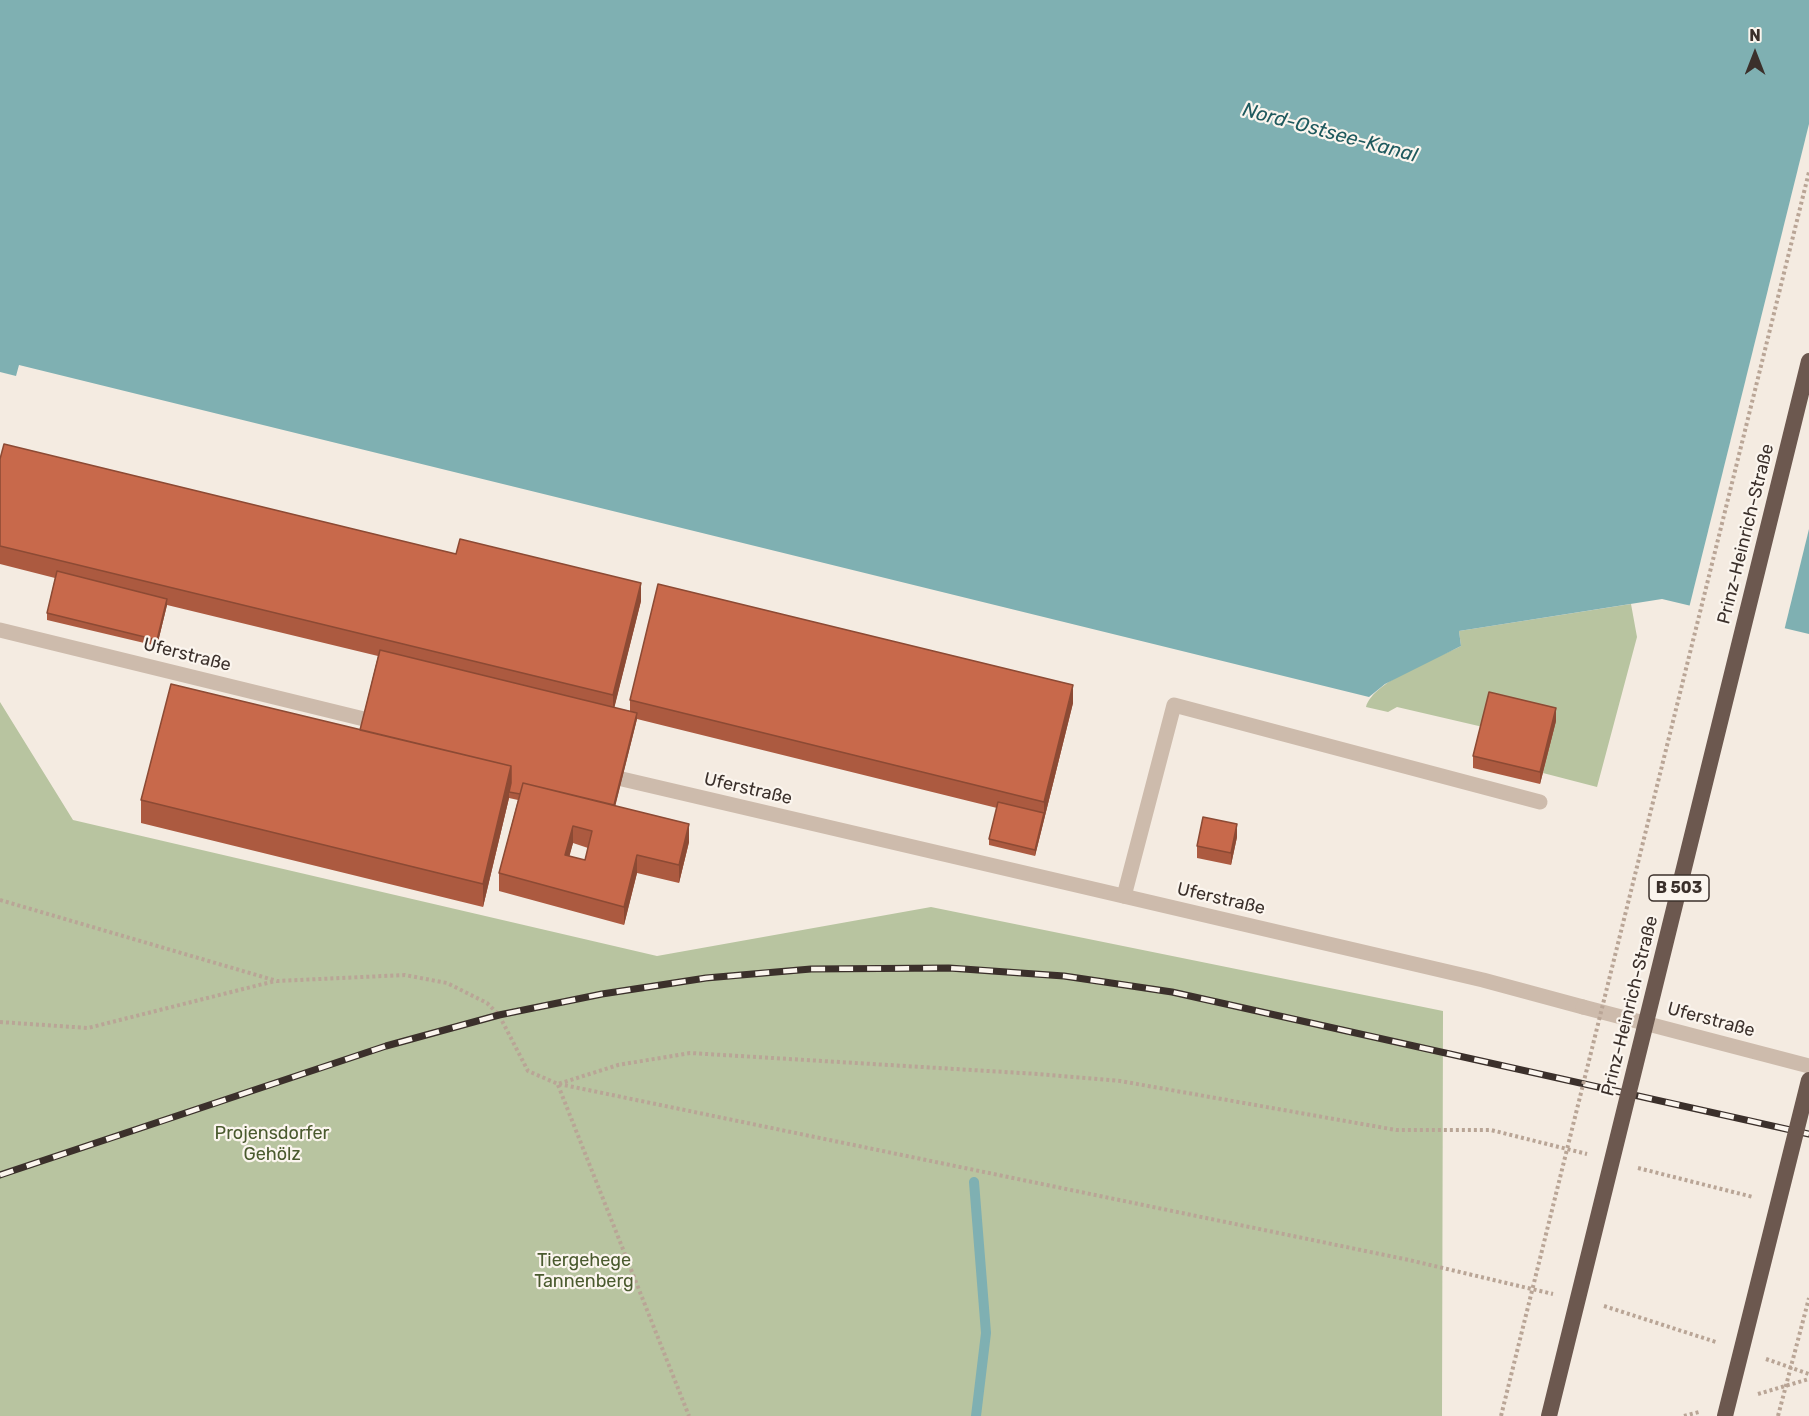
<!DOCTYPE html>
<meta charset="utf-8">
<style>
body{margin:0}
#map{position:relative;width:1809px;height:1416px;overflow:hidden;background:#f4ebe1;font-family:Rubik,sans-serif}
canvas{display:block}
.north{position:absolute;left:1725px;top:24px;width:60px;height:60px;-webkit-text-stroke:4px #fbf5ee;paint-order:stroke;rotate:0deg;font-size:16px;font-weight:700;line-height:24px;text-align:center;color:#3b302b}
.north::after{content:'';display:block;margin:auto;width:21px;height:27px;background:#3b302b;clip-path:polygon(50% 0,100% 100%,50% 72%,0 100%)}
</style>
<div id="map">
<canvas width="1809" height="1416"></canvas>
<div class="north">N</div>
</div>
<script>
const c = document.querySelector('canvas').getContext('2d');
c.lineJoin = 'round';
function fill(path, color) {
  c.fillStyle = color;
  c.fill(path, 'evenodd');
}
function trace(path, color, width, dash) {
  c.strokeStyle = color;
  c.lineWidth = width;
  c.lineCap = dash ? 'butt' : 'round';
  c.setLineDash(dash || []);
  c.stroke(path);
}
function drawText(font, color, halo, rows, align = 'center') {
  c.font = font + ' Rubik,sans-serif';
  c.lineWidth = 4.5;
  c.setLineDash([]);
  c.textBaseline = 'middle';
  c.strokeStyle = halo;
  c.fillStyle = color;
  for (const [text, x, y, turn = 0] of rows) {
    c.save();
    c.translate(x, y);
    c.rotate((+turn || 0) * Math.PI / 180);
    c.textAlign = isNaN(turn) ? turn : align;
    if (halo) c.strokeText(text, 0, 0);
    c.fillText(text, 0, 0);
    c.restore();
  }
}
fill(new Path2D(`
 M1631 604 1637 637 1597 787 1543 773 1555 721 1483 727 1397 707 1388 712 1366 707C1373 681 1437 658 1461 646L1459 631Z
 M0 702 73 820 657 956 931 907 1443 1011 1442 1416H0Z`), '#b8c4a0');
fill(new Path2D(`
 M0 0H1809V634L1662 599 1459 631 1461 646 1385 684 1369 697 19 365 16 376 0 372Z`), '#7fb0b2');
fill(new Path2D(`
 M1809 124V529L1784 631 1689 608Z`), '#f4ebe1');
trace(new Path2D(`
 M974 1182 986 1333 976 1416`), '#7fb0b2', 10);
trace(new Path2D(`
 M0 900 277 981 405 975 447 983 487 1003 499 1015 528 1071 558 1084 618 1065 690 1053 1038 1074 1120 1081 1396 1130H1491L1587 1154
 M0 1022 88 1028 275 981
 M559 1084 1409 1260 1553 1294
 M558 1085 689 1416
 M1638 1168 1753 1197
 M1604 1306 1716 1342
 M1766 1359 1809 1374
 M1758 1394 1809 1379
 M1684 1416 1699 1412`), '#b9a596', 4, [3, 3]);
trace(new Path2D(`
 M1124 896 1174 705 1540 802`), '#cdbbac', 15);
trace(new Path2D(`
 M0 630 364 719
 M622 779 1483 980 1583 1007`), '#cdbbac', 15);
trace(new Path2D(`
 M1583 1007 1809 1066`), '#cdbbac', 15);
const rail = new Path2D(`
 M0 1175 386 1046 499 1015 602 994 706 978 811 969 949 968 1064 976 1172 992 1809 1134`);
trace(rail, '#3b302b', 7);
trace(rail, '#fbf5ee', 4.5, [14]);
trace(new Path2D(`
 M1501 1416 1809 172
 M1778 1416 1809 1298`), '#b9a596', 4, [3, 3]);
trace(new Path2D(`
 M1549 1416 1809 361
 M1725 1416 1809 1080`), '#6c584f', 16);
fill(new Path2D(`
 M0 459 456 554 641 601 614 708 630 711V700L1073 703 1035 856 989 845V839L997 808 637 719 615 806 689 842 679 883 637 873 624 925 499 891V873L518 800 509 798 483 907 141 823V800L360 730 378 656 167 605 157 646 47 620V613L55 578 0 564ZM573 843 588 848 585 860 569 856Z
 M1556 721 1540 784 1473 768V756Z
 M1237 837 1231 865 1197 858V846Z`), '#ac5a40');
fill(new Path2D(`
 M641 583V601L613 713V695Z
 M167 599V605L157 646V640Z
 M1073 685V703L1044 820V802Z
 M1556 708V721L1540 784V772Z
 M637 713V719L611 823V816Z
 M511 766V789L509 792V798L483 907V884Z
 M1044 813V820L1035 856V850Z
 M689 824V842L679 883V865Z
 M1237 824V837L1231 865V853Z
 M573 826V843L565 873V855Z
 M637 855V873L624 925V907Z`), '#8c4a34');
const building = new Path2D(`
 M4 444 456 554 460 539 641 583 613 695 0 546V459Z
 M57 571 167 599 157 640 47 613Z
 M658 584 1073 685 1044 802 630 700Z
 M380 650 637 713 614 805 523 783 520 794 509 792 511 783V766L360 730Z
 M171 684 511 766 483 884 141 800Z
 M1489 692 1556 708 1540 772 1473 756Z
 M523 783 689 824 679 865 637 855 624 907 499 873ZM573 826 592 831 585 860 565 855Z
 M998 802 1044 813 1035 850 989 839Z
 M1203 817 1237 824 1231 853 1197 846Z`);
fill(building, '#c8694b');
trace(building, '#8c4a34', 1.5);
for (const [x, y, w] of [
 [1679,888,60]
]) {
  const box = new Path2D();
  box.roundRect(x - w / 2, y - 13, w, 26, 4.5);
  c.fillStyle = '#fbf5ee';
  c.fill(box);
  trace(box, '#3b302b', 1.5);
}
drawText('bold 16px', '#3b302b', null, [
 ["B 503",1679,888]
]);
drawText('18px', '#3b302b', '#fbf5ee', [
 ["Prinz-Heinrich-Straße",1746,534,-76],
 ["Uferstraße",187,655,14],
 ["Uferstraße",748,789,13],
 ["Uferstraße",1221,899,13],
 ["Prinz-Heinrich-Straße",1630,1006,-76],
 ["Uferstraße",1711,1020,15]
]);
drawText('18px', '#4a5a2e', '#fbf5ee', [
 ["Projensdorfer",272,1134],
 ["Gehölz",272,1155],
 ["Tiergehege",584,1261],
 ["Tannenberg",584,1282]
]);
drawText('italic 20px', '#1f5a5e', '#fbf5ee', [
 ["Nord-Ostsee-Kanal",1330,133,15]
]);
</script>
